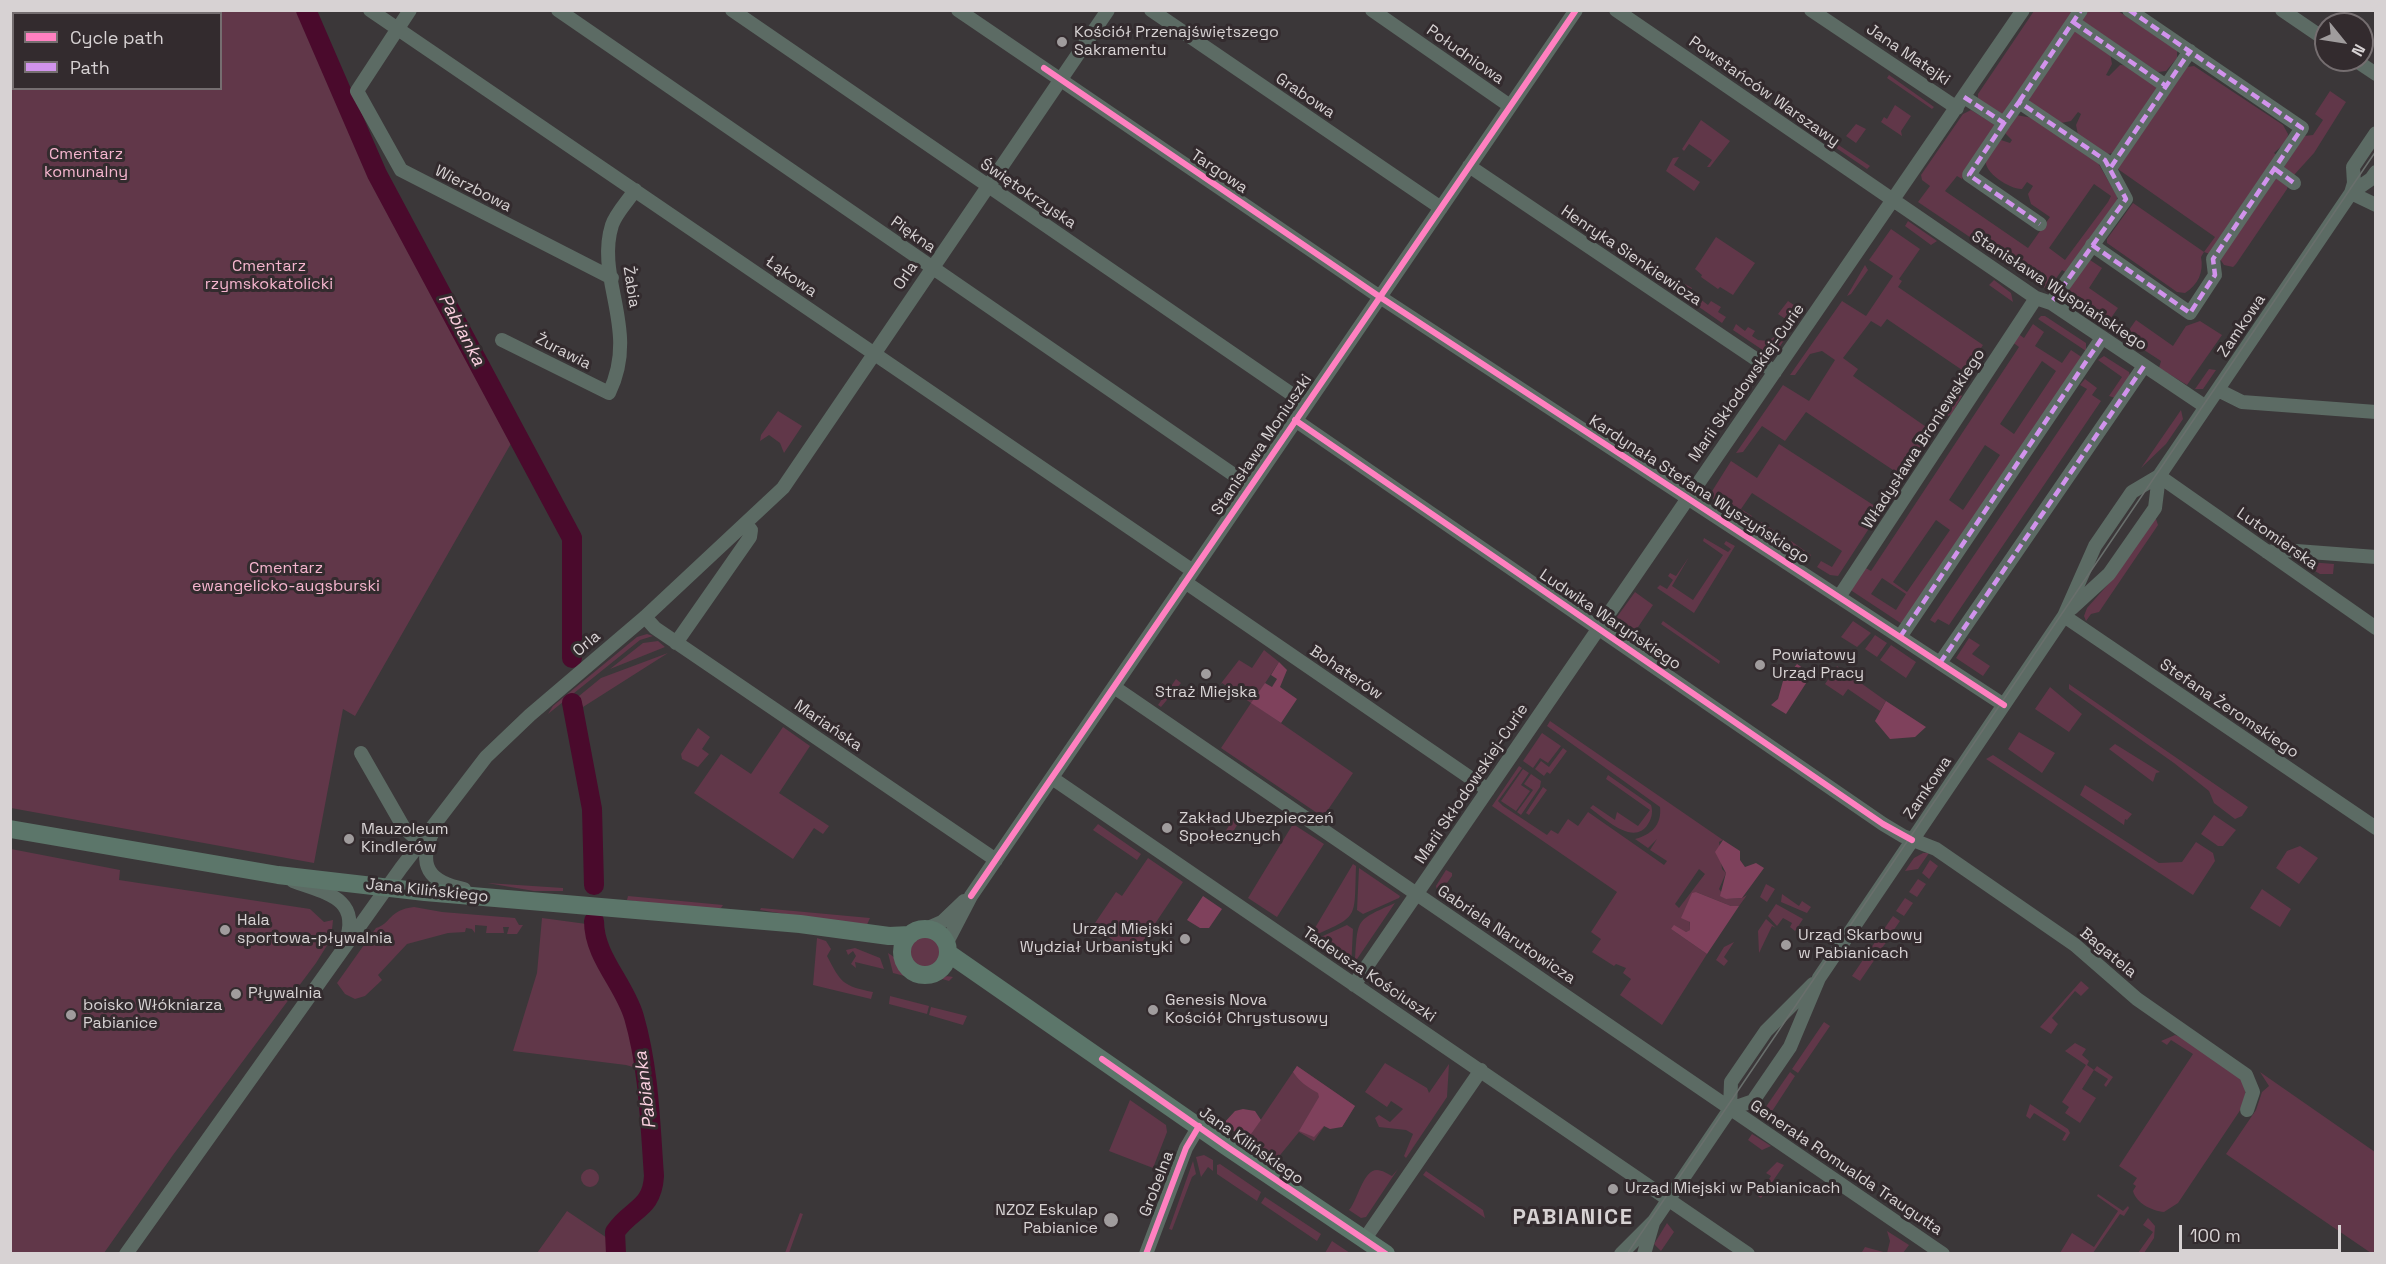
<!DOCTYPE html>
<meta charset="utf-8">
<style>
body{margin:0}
#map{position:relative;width:2386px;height:1264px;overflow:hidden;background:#3b3739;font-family:"Space Grotesk",sans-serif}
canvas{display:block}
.frame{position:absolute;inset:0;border:12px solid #d7d2d3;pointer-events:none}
.legend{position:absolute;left:12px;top:12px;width:210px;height:78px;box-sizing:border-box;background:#332b2e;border:2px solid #756e70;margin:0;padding:8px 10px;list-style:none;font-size:18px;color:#d7d2d3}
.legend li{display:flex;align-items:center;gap:12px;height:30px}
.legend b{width:30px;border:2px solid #756e70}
.north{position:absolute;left:2314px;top:12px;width:60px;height:60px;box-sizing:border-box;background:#332b2e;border:2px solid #756e70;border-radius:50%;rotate:120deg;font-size:16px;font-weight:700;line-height:24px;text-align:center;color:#d7d2d3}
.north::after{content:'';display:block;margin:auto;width:21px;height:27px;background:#a09c9d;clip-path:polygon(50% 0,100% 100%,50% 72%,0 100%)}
.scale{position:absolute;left:2179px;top:1225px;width:162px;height:27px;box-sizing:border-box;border:3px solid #d7d2d3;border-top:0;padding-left:8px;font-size:18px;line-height:21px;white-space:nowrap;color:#d7d2d3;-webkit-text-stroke:4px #332b2e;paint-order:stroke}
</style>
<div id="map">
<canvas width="2386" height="1264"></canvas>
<div class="frame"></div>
<ul class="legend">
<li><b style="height:8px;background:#ff80c0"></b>Cycle path</li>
<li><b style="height:8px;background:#d193ec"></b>Path</li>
</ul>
<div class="north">N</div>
<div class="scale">100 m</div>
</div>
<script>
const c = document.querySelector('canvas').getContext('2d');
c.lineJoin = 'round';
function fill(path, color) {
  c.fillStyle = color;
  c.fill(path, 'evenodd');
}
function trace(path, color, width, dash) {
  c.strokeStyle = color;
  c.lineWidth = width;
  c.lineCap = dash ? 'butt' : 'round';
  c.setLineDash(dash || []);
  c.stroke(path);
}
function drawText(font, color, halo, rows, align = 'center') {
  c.font = font + ' "Space Grotesk",sans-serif';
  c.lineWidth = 6;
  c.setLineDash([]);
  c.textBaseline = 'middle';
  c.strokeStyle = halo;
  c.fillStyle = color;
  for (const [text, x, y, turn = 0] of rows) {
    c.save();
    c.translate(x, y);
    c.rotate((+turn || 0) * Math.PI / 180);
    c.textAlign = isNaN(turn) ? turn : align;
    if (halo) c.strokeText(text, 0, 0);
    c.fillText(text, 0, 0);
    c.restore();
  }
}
fill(new Path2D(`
 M10 11H297L372 177 513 440 355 716 343 709 314 863 11 808ZM14 14H220V88H14Z
 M2034 11H2076L2003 115 1978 100V94Z
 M2086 11H2118L2177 50V58L2166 71 2158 72 2081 20Z
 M2074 31H2077L2110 53 2112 64 2106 75 2109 76 2120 65C2131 64 2154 78 2157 89L2114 153 2106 154 2078 135 2076 125 2081 114 2078 112 2071 121 2061 123 2030 103 2029 98Z
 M2194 66 2283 125 2288 134 2287 141 2274 153 2278 156 2210 254 2204 252 2201 257C2204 272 2198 285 2185 293L2177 292 2107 243V239L2133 203 2204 252 2215 237 2115 167 2187 67Z
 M1889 75 1934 107 1932 109 1887 78Z
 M2330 91 2346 102 2314 153 2294 175 2284 167 2304 136 2313 135 2323 120 2315 114Z
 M1895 105 1911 116 1901 131 1902 136 1881 122 1884 117 1887 119Z
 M1971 110 1995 125V130L1962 179 1957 176 1945 191 2028 248 2050 217 2031 204 2028 194 2033 186 2027 182 2022 189C2012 190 1983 173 1986 160 1988 154 1997 145 2001 140L2010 143 2012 140 2005 133 2016 115 2033 118 2098 163 2117 196V201L2067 273 2062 270 2048 290 1918 202 1930 186 1922 180 1921 175 1963 114ZM2094 184 2111 196 2108 202 2065 260 2049 248Z
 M1701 120 1730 141 1710 167H1707L1712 160 1689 144 1684 151 1682 149Z
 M1856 124 1866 129 1856 143 1846 136Z
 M1822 134 1870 166 1867 169 1820 137Z
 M1679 157 1674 165 1700 182 1694 191 1666 171 1673 158Z
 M2275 177 2288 186 2287 189 2236 264 2233 267 2224 265 2220 259Z
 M1908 221 1937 241 1931 245 1905 226Z
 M1891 229 1920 249 1899 279 1902 281 1898 287 1983 345 1965 372 1887 319 1881 327 1871 321 1843 358 1858 369 1853 376 1932 431 1902 476 1806 412 1785 441 1762 426 1743 452 1736 453 1783 385 1809 401 1835 360 1822 351 1810 354 1795 375H1790L1842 301 1866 316 1893 276 1869 260Z
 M1716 237 1755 263 1733 295 1720 287 1718 289 1701 277 1702 275 1695 269Z
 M2087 258 2102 268 2089 288 2118 308 2106 325 2080 307 2073 309 2066 302V293Z
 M1865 265 1868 270 1851 294 1847 296Z
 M1994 280 2011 293 2013 302 1989 285Z
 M1685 284 1692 288 1690 292 1701 296 1700 299 1708 305 1711 301 1721 307 1718 312 1726 317 1722 323 1679 293Z
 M1788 301 1804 312 1791 329 1787 327 1790 322 1778 314Z
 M2041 316H2045L2086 343V351L2038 319Z
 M2136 320 2173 346 2186 326 2200 321 2222 335 2187 385 2159 368 2161 361 2124 337Z
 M1736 324 1745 331 1748 327 1755 331 1752 336 1758 340 1768 341 1774 337 1777 339 1784 334 1787 336 1774 355H1770L1733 330Z
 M2033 324 2044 332 2035 346 2062 363 2071 350 2083 358 1902 624 1849 589 1864 567 1871 571 2019 347 2011 341 2017 333 2024 338ZM2042 361 2056 371 2014 434 2000 424ZM1985 445 2000 455 1963 510 1949 500ZM1936 520 1950 530 1907 592 1893 582ZM1882 578 1906 594 1896 610 1871 594Z
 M2104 356 2129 372 2130 376 2115 398 2109 396 2122 377 2098 360Z
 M2209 369 2216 370 2203 389H2195Z
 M2085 379 2097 388 2092 395 2101 401 1949 625 1938 619 1935 623 1930 620 2087 389 2080 385Z
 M1958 392 1962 396 1951 415 1944 417 1943 415Z
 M2181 410 2183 419 2166 444 2141 468Z
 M778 411 802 426 784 453 780 443 769 435 760 441 761 435Z
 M1779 444 1881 510 1838 576 1830 575 1817 567 1821 561 1832 567 1842 551 1752 493 1741 509 1752 516 1748 522 1709 496 1731 461 1757 478Z
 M2155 516 2158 525 2099 612 2091 614 2086 621 2084 616 2087 608 2111 581Z
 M1761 522 1781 535 1777 541 1757 528Z
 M1704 538 1728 552 1731 549 1724 544 1726 541 1735 546 1694 613 1657 588 1660 585 1667 589 1673 580 1668 576 1670 573 1676 576 1689 557 1672 586 1693 600 1723 555 1703 541Z
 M1791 541 1811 555 1807 560 1787 547Z
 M2309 562 2334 564 2333 574H2320L2308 567Z
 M1635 592 1653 605 1632 636 1615 625 1614 621Z
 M1663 621 1720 661 1719 664 1661 624Z
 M1853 621 1871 633 1857 647 1841 637Z
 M647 634 653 636 640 640 548 714 553 706 637 637Z
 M1875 635 1887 643 1877 657 1865 649Z
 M1969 638 1980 645 1972 654 1990 666 1983 676 1956 658Z
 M658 641 665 647 610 669 643 643Z
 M1891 645 1916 662 1906 678 1880 660Z
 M1264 650 1279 662 1252 703 1353 773 1323 817 1221 748 1251 703 1222 683 1219 686 1239 660 1252 668Z
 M668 653 583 707 579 696 601 678Z
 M1837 666 1886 701 1880 711 1848 689 1843 696 1825 684Z
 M1176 679 1181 683 1161 707 1158 705Z
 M2069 684 2248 807 2242 816 2235 819 2214 803 2209 791 2174 763 2069 689Z
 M2050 687 2082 714 2069 732 2035 709Z
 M1550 721 1723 840 1719 842 1722 869 1726 873 1719 889 1726 899 1742 898 1747 895 1739 906H1731L1696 892C1680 909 1691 910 1690 930L1686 932 1671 929 1707 954 1662 1025 1620 995 1631 979 1623 973 1626 968 1616 964 1614 966 1592 952 1601 939 1591 932 1617 892 1492 806 1519 766 1522 768 1498 801 1503 806 1547 835 1551 830 1558 834 1568 819 1578 826 1588 812 1664 865 1667 861 1650 850 1657 839 1648 848 1635 839C1651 835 1662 825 1660 807L1547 726ZM1699 869 1705 874 1679 908 1675 904Z
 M783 727 810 746 779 793 829 826 823 834 814 828 793 859 694 793 721 754 751 774Z
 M698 728 710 737 702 749 709 754 698 767 682 759 681 754Z
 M2019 732 2055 753 2042 773 2008 749Z
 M1542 733 1561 746 1548 763 1540 758 1533 768 1523 761Z
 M2115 744 2160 772 2156 773 2153 782 2109 749Z
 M1563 748 1567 751 1550 774 1547 772 1544 776 1535 769 1541 761 1549 767Z
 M1993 755 2159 863 2182 862 2196 842 2213 853 2215 861 2193 895 1986 759Z
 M1523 769 1529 773 1521 785 1530 791 1516 811 1501 801Z
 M1531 774 1541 781 1540 787 1521 815 1517 812 1533 790 1524 784Z
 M1608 775 1651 805C1653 811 1652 818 1648 824 1634 847 1604 818 1590 808L1593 805 1615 820 1617 812 1638 826 1650 810 1606 779Z
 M2085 785 2132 814 2127 820 2125 819 2124 825 2080 795Z
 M1543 787 1547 790 1529 815 1526 813Z
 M1237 813 1242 817 1231 835 1225 832Z
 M2214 815 2236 830 2223 846H2218L2201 834Z
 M1098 824 1141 854 1137 860 1093 830Z
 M1293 824 1324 844 1277 917 1248 898Z
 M2300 846 2318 858 2299 884 2276 868 2287 851Z
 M11 849 120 870 119 880 310 909 324 922 333 920 331 939 316 963 173 1155 104 1253H11Z
 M1923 853H1929L1918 869 1905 871 1914 858Z
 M1148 858 1183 882 1134 955 1093 926 1116 892 1122 896Z
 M1930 860 1938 866 1929 879 1922 873Z
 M1353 864 1356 866C1354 921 1360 915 1309 938Z
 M1359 868 1400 896 1399 898 1363 914 1357 910Z
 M1446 870 1452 873V876L1438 895 1436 886Z
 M1918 879 1926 884 1917 897 1909 892Z
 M487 883 563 888V891H534Z
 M1766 884 1775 889 1767 902 1760 897Z
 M2262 889 2291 909 2280 927 2250 908Z
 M1782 894 1799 906 1802 901 1811 907 1807 913 1781 902Z
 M628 896 723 905 721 908 705 910 627 900Z
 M1905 898 1913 903 1904 916 1896 911Z
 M1395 903 1355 962C1358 918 1355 921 1395 903Z
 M1776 904 1803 919 1795 931 1790 927 1792 923 1783 918 1777 926 1768 916Z
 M414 907 442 912 515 918 519 925H523L517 934H507L509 927H503L504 933H486L487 926 475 925V933L472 929 466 928 465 932 448 933 407 944 378 975 382 980 365 996 355 999 345 994 337 983 376 928C391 924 388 910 414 907Z
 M761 908 870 918 866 927 760 910Z
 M1893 916 1900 921 1891 934 1884 929Z
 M542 918 594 925 595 941 633 1015 647 1071 626 1065 513 1051 537 973Z
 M1766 919 1776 928 1772 926 1759 953 1758 931Z
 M1347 925 1353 929 1351 968 1312 941Z
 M1880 935 1888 940 1878 953 1871 948Z
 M909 951a16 16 0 1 1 32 0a16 16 0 1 1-32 0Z
 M817 938 826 941 831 949 827 956C841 983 843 986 873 992L871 999 813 985Z
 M1734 942 1724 957 1728 961 1724 966 1716 960 1724 947Z
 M855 948 880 958 884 969 855 962 856 968 851 964 856 956 853 951 848 955 846 950Z
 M888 953C901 960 903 976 920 980 931 982 941 974 953 977L949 981 939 978 924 981 893 973Z
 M1867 954 1875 959 1860 981 1852 976Z
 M2081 981 2089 988 2081 996 2075 991 2052 1018 2058 1024 2051 1034 2040 1027Z
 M890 996 929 1006 927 1014 889 1004Z
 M931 1007 967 1016 963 1025 929 1015Z
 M1824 1022 1830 1026 1798 1073 1792 1069Z
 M2175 1035C2190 1041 2228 1064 2239 1076 2247 1084 2246 1096 2243 1106L2178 1203 2164 1212C2152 1211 2136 1203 2133 1191L2136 1186 2133 1184 2137 1178 2119 1166 2193 1054 2171 1040 2167 1045 2161 1041Z
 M2075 1043 2086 1049 2082 1055 2089 1061 2087 1065 2094 1070 2097 1066 2113 1077 2106 1087 2104 1085 2108 1079 2094 1070 2082 1089 2096 1098 2080 1123 2065 1113 2069 1107 2062 1102 2086 1065 2065 1051Z
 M1385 1063 1427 1088 1429 1093 1449 1064 1447 1097 1406 1158 1404 1156 1413 1134 1406 1130 1379 1127 1375 1118 1379 1115 1390 1122 1403 1109 1391 1101 1387 1107 1365 1092Z
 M1297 1066 1355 1106 1342 1127 1330 1118 1314 1141 1299 1132 1276 1160 1247 1140Z
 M1790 1072 1795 1076 1767 1119 1763 1111Z
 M2260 1072 2375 1152V1253H2371L2226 1154 2256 1110 2262 1092 2269 1086Z
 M1130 1100 1166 1125 1167 1132 1153 1168 1109 1151Z
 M2030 1104 2068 1129 2070 1133 2065 1141 2062 1140 2066 1133 2034 1113 2030 1119 2026 1116Z
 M1752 1134 1771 1146 1762 1150 1748 1140Z
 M1204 1155 1213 1160V1171L1208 1167 1201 1177 1196 1157Z
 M1193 1161 1196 1174 1192 1177 1172 1230 1169 1229Z
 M1777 1162 1784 1165 1761 1198 1758 1196 1771 1176 1766 1173Z
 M1220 1164 1261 1192 1257 1201 1217 1174V1165Z
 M1398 1169 1366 1217 1361 1218 1349 1210C1358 1200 1363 1170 1377 1170 1382 1170 1388 1174 1392 1176Z
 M581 1178a9 9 0 1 1 18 0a9 9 0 1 1-18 0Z
 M1426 1171 1483 1210 1485 1218 1423 1175Z
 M2098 1194 2123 1211 2128 1206 2129 1208 2124 1216 2120 1214 2093 1253H2060L2072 1233 2094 1247 2118 1211 2097 1196Z
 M1265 1197 1321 1234 1317 1241 1261 1203Z
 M567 1211 616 1244 617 1253H537Z
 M800 1213 803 1214 789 1253H785Z
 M2148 1218 2155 1226 2154 1238 2144 1253H2138L2153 1232 2143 1225Z
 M1667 1223 1674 1232 1661 1251 1654 1244Z
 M1887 1231 1909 1245 1903 1253 1865 1254 1862 1252 1865 1247 1887 1253 1890 1241Z
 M1332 1241 1350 1253H1325Z`), '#613749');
fill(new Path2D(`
 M1279 662 1287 670 1280 687 1297 699 1281 723 1251 703 1265 683 1272 687 1277 679 1271 675Z
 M1797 664 1812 674 1786 714 1771 705 1778 699 1783 681Z
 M1886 701 1926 727 1915 737 1890 739 1875 721Z
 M1723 840 1740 851V860L1745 867 1756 863 1764 868 1742 898 1726 899 1720 896 1726 873 1715 852Z
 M1696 892 1731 906H1739L1707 954 1671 929 1674 925 1686 932 1690 930V922L1681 918 1692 893Z
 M1203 896 1222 909 1209 928H1200L1187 920Z
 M1297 1066 1355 1106 1342 1127 1330 1129 1324 1126 1314 1137 1299 1131 1319 1097 1318 1093C1307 1087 1300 1082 1293 1072Z
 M1243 1109 1255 1111 1261 1120 1247 1140 1223 1124 1235 1111Z`), '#7f415c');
trace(new Path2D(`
 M306 10 377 174 572 538V658
 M572 703 592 809 594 885
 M594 921C594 957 624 983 634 1017 649 1069 650 1122 654 1176 652 1210 631 1208 615 1232L616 1254`), '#4a0a2c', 20);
trace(new Path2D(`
 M370 10 1193 571
 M410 10 357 91 401 170 612 278
 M558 10 1250 486
 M732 10 1306 404
 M958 10 1380 297 2004 705
 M1151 10 1441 208
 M1372 10 1510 106
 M1616 10 2036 298 2051 303 2206 407
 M1811 10 1957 108
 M2282 10 2326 40
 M2073 22 2166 86
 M2355 60 2376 74
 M1964 97 2004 123 2019 102 2105 160 2126 199 2051 303
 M2019 102 2081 10
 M2004 123 1969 175 2040 224
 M1469 166 1775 372
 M2111 167 2190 51
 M2275 169 2294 183
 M2351 193 2354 183 2353 167 2376 133
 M2351 193 2376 205
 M2092 245 2190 313 2215 275 2213 259 2302 128 2129 10
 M502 340 609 393C640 330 595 279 612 225 616 213 628 201 635 190
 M2218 390 2242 402 2376 412
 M1295 420 1883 824 1903 836 1936 849 2075 945 2137 999 2246 1075 2253 1092 2247 1110
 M2159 476 2376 628
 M2267 552 2283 550 2376 557
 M1185 582 1488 790
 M1839 597 2036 298
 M2072 608 2109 574 2155 508 2159 476 2351 193 2371 179 2376 172
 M2064 616 2376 828
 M645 617 655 628 996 860
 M1900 637 2102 338
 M676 643 750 537 751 530 745 524
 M1940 663 2144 366
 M1114 687 1943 1254
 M361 753 404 828 420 842
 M1052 778 1748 1254
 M433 831C417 866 429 882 464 889
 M293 881C324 893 361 897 346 941
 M926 929 942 922 964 901
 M946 944 971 896 1576 10
 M1354 985 2023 10
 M1730 1109 1753 1101 1790 1047 1819 978 2064 616 2095 546 2132 492 2159 476
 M1364 1240 1481 1070
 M126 1254 401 868 486 757 530 715 645 617 783 488 1108 10
 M1146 1254 1186 1148 1199 1126
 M1621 1254 1654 1221 1730 1109 1731 1082 1766 1031 1813 984
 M1644 1254 1653 1223`), '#5c6b64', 14);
trace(new Path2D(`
 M10 829 278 875 425 892 800 924 889 936 910 935
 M902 952a23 23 0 1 1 46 0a23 23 0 1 1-46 0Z
 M948 953 1226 1146 1386 1254`), '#5c766a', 18);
trace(new Path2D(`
 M1627 1254 2376 151`), '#696f6c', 1.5);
trace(new Path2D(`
 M2073 22 2166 86
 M1964 97 2004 123 2019 102 2105 160 2126 199 2051 303
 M2019 102 2081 10
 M2004 123 1969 175 2040 224
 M2111 167 2190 51
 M2275 169 2294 183
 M2092 245 2190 313 2215 275 2213 259 2302 128 2129 10
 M1900 637 2102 338
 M1940 663 2144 366`), '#d193ec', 4.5, [9, 4.5]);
trace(new Path2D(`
 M1044 68 1380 297 2004 705
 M1295 420 1883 824 1912 840
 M971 896 1576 10
 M1102 1059 1226 1146 1386 1254
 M1146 1254 1186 1148 1199 1126`), '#ff80c0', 6);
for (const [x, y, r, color] of [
 [1062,42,6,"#a09c9d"],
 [1760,665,6,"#a09c9d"],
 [1206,674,6,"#a09c9d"],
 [1167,828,6,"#a09c9d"],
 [349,839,6,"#a09c9d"],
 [225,930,6,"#a09c9d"],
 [1185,939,6,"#a09c9d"],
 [1786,945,6,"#a09c9d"],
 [236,994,6,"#a09c9d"],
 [1153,1010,6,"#a09c9d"],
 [71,1015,6,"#a09c9d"],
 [1613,1189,6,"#a09c9d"],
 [1111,1220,8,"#a09c9d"]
]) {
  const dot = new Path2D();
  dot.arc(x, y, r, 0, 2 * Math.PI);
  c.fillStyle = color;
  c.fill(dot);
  trace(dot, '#332b2e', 2);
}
drawText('16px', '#d7d2d3', '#332b2e', [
 ["Kościół Przenajświętszego",1074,33],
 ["Sakramentu",1074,51],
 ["Powiatowy",1772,656],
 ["Urząd Pracy",1772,674],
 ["Straż Miejska",1206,693,"center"],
 ["Zakład Ubezpieczeń",1179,819],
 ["Społecznych",1179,837],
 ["Mauzoleum",361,830],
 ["Kindlerów",361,848],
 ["Hala",237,921],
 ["sportowa-pływalnia",237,939],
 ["Urząd Miejski",1173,930,"right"],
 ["Wydział Urbanistyki",1173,948,"right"],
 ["Urząd Skarbowy",1798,936],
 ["w Pabianicach",1798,954],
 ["Pływalnia",248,994],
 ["Genesis Nova",1165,1001],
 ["Kościół Chrystusowy",1165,1019],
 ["boisko Włókniarza",83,1006],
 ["Pabianice",83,1024],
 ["Urząd Miejski w Pabianicach",1625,1189],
 ["NZOZ Eskulap",1098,1211,"right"],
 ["Pabianice",1098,1229,"right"]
], 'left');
drawText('16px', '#d7d2d3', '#332b2e', [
 ["Południowa",1465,55,35],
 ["Jana Matejki",1908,55,34],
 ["Powstańców Warszawy",1764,92,35],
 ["Grabowa",1305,96,34],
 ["Targowa",1219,172,34],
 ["Wierzbowa",473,189,27],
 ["Świętokrzyska",1028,194,34],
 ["Piękna",913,235,35],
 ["Henryka Sienkiewicza",1631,256,34],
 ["Orla",906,276,-56],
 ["Łąkowa",791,277,35],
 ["Żabia",631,287,81],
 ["Stanisława Wyspiańskiego",2059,291,33],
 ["Zamkowa",2242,326,-56],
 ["Żurawia",563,352,27],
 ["Marii Skłodowskiej-Curie",1747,383,-55],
 ["Władysława Broniewskiego",1924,439,-57],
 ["Stanisława Moniuszki",1262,445,-56],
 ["Kardynała Stefana Wyszyńskiego",1699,490,33],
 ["Lutomierska",2277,539,35],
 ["Ludwika Waryńskiego",1610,620,34],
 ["Orla",587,644,-40],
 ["Bohaterów",1346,673,34],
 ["Stefana Żeromskiego",2229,709,34],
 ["Mariańska",828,726,34],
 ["Marii Skłodowskiej-Curie",1472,784,-56],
 ["Zamkowa",1928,788,-56],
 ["Jana Kilińskiego",427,891,6],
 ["Gabriela Narutowicza",1506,935,34],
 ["Bagatela",2108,953,40],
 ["Tadeusza Kościuszki",1369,975,34],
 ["Jana Kilińskiego",1251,1146,35],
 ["Generała Romualda Traugutta",1846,1168,34],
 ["Grobelna",1157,1184,-69]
]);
drawText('16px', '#f5b5ce', '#332b2e', [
 ["Cmentarz",86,155],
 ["komunalny",86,173],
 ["Cmentarz",269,267],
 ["rzymskokatolicki",269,285],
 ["Cmentarz",286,569],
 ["ewangelicko-augsburski",286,587]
]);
drawText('italic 18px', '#fbcfdf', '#332b2e', [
 ["Pabianka",461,330,62],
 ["Pabianka",646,1090,-97]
]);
c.letterSpacing = '1.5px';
drawText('bold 22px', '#d7d2d3', '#332b2e', [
 ["PABIANICE",1573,1218]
]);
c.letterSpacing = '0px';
</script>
